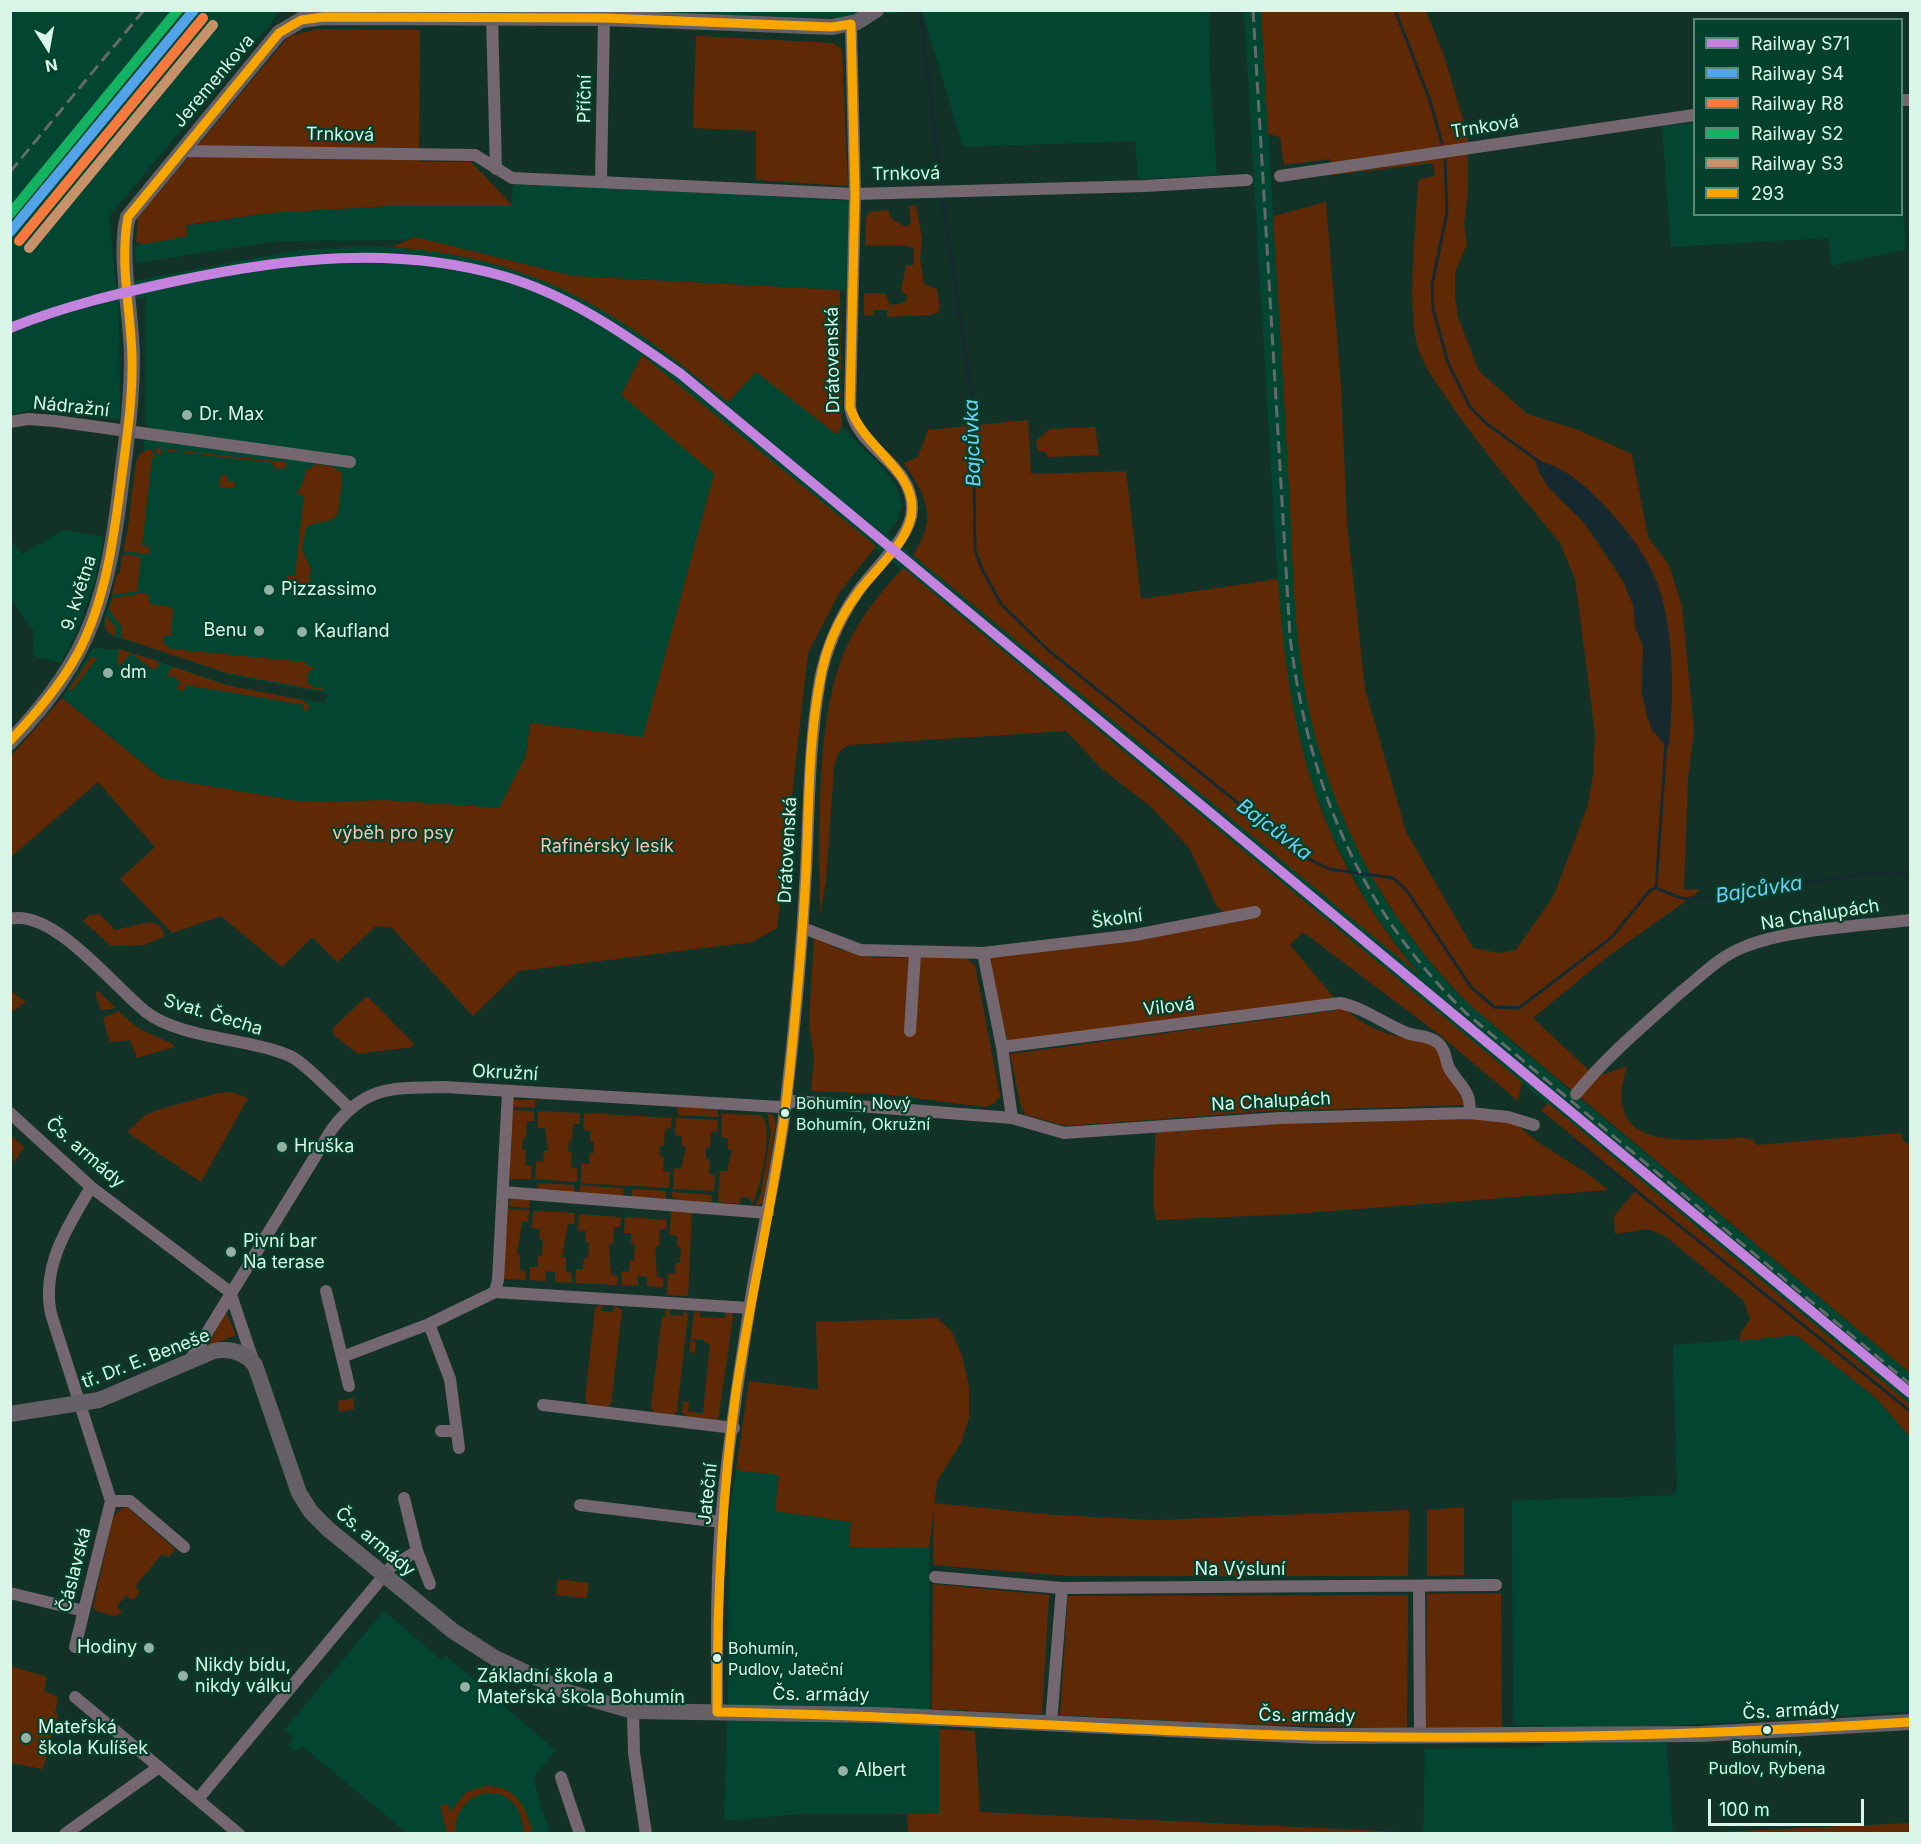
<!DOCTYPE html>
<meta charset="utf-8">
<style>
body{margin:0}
#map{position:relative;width:1921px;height:1844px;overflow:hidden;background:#123227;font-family:Inter,sans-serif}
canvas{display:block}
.frame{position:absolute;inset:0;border:12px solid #d9f5e7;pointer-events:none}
.legend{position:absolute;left:1693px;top:18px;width:210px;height:198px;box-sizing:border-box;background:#04402c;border:2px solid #598877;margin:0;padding:8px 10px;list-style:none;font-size:18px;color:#d9f5e7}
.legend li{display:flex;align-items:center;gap:12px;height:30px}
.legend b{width:30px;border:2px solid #598877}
.north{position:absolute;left:18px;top:18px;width:60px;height:60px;-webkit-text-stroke:4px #04402c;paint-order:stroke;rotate:169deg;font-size:16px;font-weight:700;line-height:24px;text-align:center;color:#d9f5e7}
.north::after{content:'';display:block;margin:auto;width:21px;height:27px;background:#d9f5e7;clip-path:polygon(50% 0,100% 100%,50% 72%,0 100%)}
.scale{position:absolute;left:1708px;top:1799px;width:156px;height:27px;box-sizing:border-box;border:3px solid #d9f5e7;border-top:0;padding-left:8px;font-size:18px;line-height:21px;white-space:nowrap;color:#d9f5e7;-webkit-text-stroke:4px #04402c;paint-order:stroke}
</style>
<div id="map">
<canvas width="1921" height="1844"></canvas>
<div class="frame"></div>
<ul class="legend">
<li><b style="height:8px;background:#c483df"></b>Railway S71</li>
<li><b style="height:8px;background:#53a3e8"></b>Railway S4</li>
<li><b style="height:8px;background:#f6793e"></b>Railway R8</li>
<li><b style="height:8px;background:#13b361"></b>Railway S2</li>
<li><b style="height:8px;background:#c7916a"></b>Railway S3</li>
<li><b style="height:8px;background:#f7a600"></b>293</li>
</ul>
<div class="north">N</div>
<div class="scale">100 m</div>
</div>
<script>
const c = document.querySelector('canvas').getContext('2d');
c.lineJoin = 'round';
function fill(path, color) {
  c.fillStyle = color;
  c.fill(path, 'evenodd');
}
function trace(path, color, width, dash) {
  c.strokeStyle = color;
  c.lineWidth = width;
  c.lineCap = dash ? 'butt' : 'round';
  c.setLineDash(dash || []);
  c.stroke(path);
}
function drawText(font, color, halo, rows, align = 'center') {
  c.font = font + ' Inter,sans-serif';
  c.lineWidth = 4.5;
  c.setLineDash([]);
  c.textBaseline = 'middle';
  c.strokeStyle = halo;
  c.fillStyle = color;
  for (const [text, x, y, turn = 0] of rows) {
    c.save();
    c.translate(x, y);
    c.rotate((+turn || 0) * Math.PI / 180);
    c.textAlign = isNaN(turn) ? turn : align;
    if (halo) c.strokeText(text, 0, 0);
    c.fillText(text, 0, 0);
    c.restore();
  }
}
fill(new Path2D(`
 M10 11H281L109 216 116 284 298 250 362 246 422 249 483 260 546 281 575 294 629 325 686 367 756 371 836 434 842 427 884 470 896 486 902 504 898 519 887 534 1418 973 1369 907 1332 835 1306 767 1289 699 1281 638 1244 11H1261L1298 636 1322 762 1348 828 1383 897 1414 942 1450 986 1518 1047 1910 1373V1404L642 355 622 395 715 473 644 737 530 723 526 755 500 808 386 800 304 802 161 778 62 698 93 648 123 650 237 688 325 703 328 694 226 674 145 645 114 637 106 630 103 623 123 563 144 447 146 420V297L119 303 120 419 38 408 11 415Z
 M529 11H914L842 18Z
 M922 11H1210L1209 64 1217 175 1138 179 1135 141 963 147Z
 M1694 123V214H1902V194L1906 249 1831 266 1828 238 1671 247 1662 126Z
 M513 182 854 201 851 290 573 276 415 237 404 240 278 241 136 263 134 245 187 236 186 226 268 213 390 206H512Z
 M64 530 104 537 95 580 79 626 61 663 33 656 34 632 11 598 10 540 22 554Z
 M1796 1335 1876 1398 1910 1437V1712L1665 1726 1673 1833 1423 1834 1425 1749 1543 1747 1544 1725H1513L1512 1501 1674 1495 1677 1488 1673 1345Z
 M736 1470 779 1475 775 1511 851 1522 849 1547 929 1548 930 1709 939 1710V1814H800L724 1821 728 1700 729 1515Z
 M384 1611 441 1660 446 1656 555 1750 533 1779 550 1833H407L302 1746 296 1752 288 1746 294 1739 285 1729Z`), '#024631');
fill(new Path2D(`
 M1261 11H1426L1444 56 1468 136V190L1464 224 1467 244 1455 273V296L1458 317 1479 371 1527 414 1576 429 1632 454 1648 537 1669 565 1682 606 1694 731 1688 778 1684 889 1701 890 1607 957 1533 1018 1596 1077 1627 1066C1599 1155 1686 1139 1742 1138L1753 1140 1757 1145 1901 1133 1904 1142 1910 1144V1373L1472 1007C1386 923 1329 814 1306 696 1293 628 1293 557 1289 488 1284 397 1279 307 1273 216L1326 202 1341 387 1347 523 1365 689 1406 832 1473 948 1499 953 1516 950 1554 895 1588 805 1593 775 1595 732 1575 579 1560 543C1523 497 1483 452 1450 403 1436 382 1418 360 1415 334 1409 290 1415 242 1417 197L1419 179 1435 176 1433 163 1333 175 1330 159 1284 165 1280 137 1268 134ZM1544 482 1585 486C1663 565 1669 607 1671 715L1653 733 1641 692 1643 646 1635 627 1634 608 1623 581 1583 521Z
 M318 29 420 30 419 162H471L513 206H390L268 213 186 225 188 236 145 244 136 242 138 217 289 36Z
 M696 36 833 43 842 49 848 186 756 180V131L693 128Z
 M916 205 922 239 920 258 924 284 937 289 940 308 937 313 930 315 887 317V310H874L873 316 864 315V293H885L890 305 906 302 907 295 901 291 906 265H914V248L902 245H865L866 217 870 212 888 210 892 219 906 227 911 223 909 206Z
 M415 237 573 276 840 290 842 427 836 434 756 372 728 402C619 312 538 258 392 247Z
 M642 355 876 546 839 593 808 653 777 928 752 942 519 971 473 1016 391 927 376 926 337 962 312 937 282 967 221 916 172 933 120 879 155 847 98 782 11 857V756L62 698 161 778 304 802 386 800 499 808 526 755 530 723 643 737 714 474 621 395Z
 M1028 420 1031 474 1126 471 1141 599 1278 579C1288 734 1318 855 1421 976L913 555C938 517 927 498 904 463L918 457 928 430Z
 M1095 427 1099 455 1048 457 1045 451H1038L1036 441 1050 429Z
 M154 448 285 462 287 465 284 469 274 468V463L162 450 161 456Z
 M150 449 157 458H152L142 546 150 547 149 554 123 551 128 527 136 461 140 454Z
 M317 464 333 467 341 472 342 479 338 514C328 526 316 519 306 528L302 550 311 569 308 587 286 584 287 575 295 576 304 495 296 494 303 482 306 470Z
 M221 475 228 476V481H235L234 488 219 487Z
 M122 555 141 557 137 591 112 595 117 573H120Z
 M903 568 1522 1082 1518 1101 1440 1035 1303 932 1290 945 1334 998 1008 1043 989 957 1235 919 1217 907 1190 849 1151 807 1101 768 1066 731 848 745 838 753 834 767 826 881 820 914C820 837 814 716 847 646 861 616 880 593 903 568Z
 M145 593 149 597V604L171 607 173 610 171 635H164L163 643 171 649 306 662V665L314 668 307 674 308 683 315 688 322 686 323 691 227 673 122 638 121 626 109 610 112 598Z
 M105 614 116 628 115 637 106 630Z
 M119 649 157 661 159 666 153 670 131 653 120 666 117 663Z
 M91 657 97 658 72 691 69 689Z
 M174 667 226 685 303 700 310 707 303 713 304 705 186 685 184 692 176 688 181 682 171 675 166 680 170 669Z
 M99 914 115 930 150 922 160 926 165 936 144 945 111 946 83 921 89 915Z
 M814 937 838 949 877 958 963 957 975 965 1000 1096 995 1103 985 1107 883 1094 811 1091 814 1058 809 1023Z
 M11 991 26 1002 11 1012Z
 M98 991 115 1007 116 1008 101 1010 95 992Z
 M367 996 414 1044 412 1047 358 1054 334 1035 333 1028Z
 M1345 1009C1371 1032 1395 1038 1429 1041L1435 1046 1465 1105 1270 1111 1066 1126 1026 1115 1021 1107 1010 1054Z
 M118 1011 139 1029 173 1044 174 1047 137 1058 130 1040 110 1042 103 1018Z
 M231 1092 248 1098 201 1182 127 1132 144 1116 154 1111 218 1093Z
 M514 1100H535V1108L512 1107Z
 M1548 1103 1910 1404V1437L1876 1398 1796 1335 1740 1341 1741 1332 1750 1319 1744 1301 1665 1236 1648 1229 1615 1234 1614 1216 1637 1189 1541 1110Z
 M677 1107 718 1109V1117L679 1115Z
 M512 1110 534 1111V1121H527L526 1138H523L522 1149 526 1150 525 1165 532 1166 531 1179H509Z
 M538 1111 580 1113V1124H573L572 1141H569L568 1152H572L571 1167 577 1168V1182L535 1179 536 1161 543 1162 544 1151H548L545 1128H538Z
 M584 1113 672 1118 671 1128 665 1129 664 1145 660 1146V1156L664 1157 663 1172H670L669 1188 581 1183V1164H589L590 1153H594V1142L590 1141 591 1131 583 1130Z
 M767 1113 774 1116 776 1125 763 1203 755 1207 761 1193 771 1132Z
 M722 1114 761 1115C775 1127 760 1190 752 1205L750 1198 741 1197 740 1204 718 1202 720 1171H727L732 1149H728V1138L721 1137Z
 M1464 1117 1516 1124 1538 1142 1588 1174 1608 1190 1292 1214 1156 1220C1150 1191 1156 1162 1155 1133L1266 1124Z
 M676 1118 718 1120 717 1131H711L710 1148H706V1159H710L709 1174 715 1175 714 1191 673 1189 674 1168 681 1169 686 1147 682 1146V1136L675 1135Z
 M10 1135 24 1147 14 1163Z
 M538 1183 574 1185V1194L537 1192Z
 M580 1185 627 1189 623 1190V1198L580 1195Z
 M629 1189 666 1191V1201L632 1199V1191Z
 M672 1192 712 1195 711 1204 676 1201V1199L672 1198Z
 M511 1199 530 1200 529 1208 508 1206Z
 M508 1209 529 1210 528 1222H522L517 1254 520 1255V1270L526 1271V1280L502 1279Z
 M671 1209 692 1211 688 1296 667 1295 668 1274H675L676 1263H680L681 1247H677V1236L670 1235Z
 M533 1211 575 1213 574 1224H568L562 1257H566V1272L572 1273V1283L555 1282V1272L546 1271V1281L530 1280V1267H538V1256H542L543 1240 539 1239 540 1229 532 1228Z
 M579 1214 621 1217 620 1227H614L613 1243 609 1244 611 1275 618 1276 617 1285 575 1283 576 1269H583L584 1258H588L589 1243 585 1242 586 1231 578 1230Z
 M625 1217 667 1220 666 1229H660L659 1246H655L657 1277 663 1278V1287L647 1286V1277L638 1276V1286L622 1285V1271L629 1272 630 1261H634L635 1245 631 1244V1233H624Z
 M601 1304V1311L613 1312 614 1305 622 1310 611 1404 605 1408 588 1405 585 1399 595 1308Z
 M670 1308V1315L683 1316 684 1309 688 1315 677 1411 674 1415 654 1413 651 1406 662 1317H665L666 1313 663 1312Z
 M700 1310V1317L725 1318 726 1312H732L733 1318 718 1420 688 1418 682 1412 683 1401 689 1402 688 1412 703 1413 710 1344 705 1343 704 1340 692 1339V1342H696L695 1353 689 1352 694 1313Z
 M227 1314 236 1335 207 1347 224 1315Z
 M937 1318 952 1332 962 1356 969 1387V1418L961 1443 937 1481 929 1548 849 1547 851 1522 775 1511 779 1475 736 1470 749 1381 818 1390 816 1322Z
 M354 1398V1409L339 1412 338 1401Z
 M934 1503 1054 1515 1155 1520 1409 1510 1408 1576H1069L933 1565Z
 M127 1507 175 1549 169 1557 162 1554 135 1586 140 1592 133 1600 126 1596 117 1606 122 1613 114 1616 96 1611 93 1607 113 1518 118 1511Z
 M1464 1507V1575L1427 1576V1510Z
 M558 1579 589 1583 587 1598 556 1595Z
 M933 1584 1049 1595 1042 1714 932 1709Z
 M1501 1593 1502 1728 1426 1727 1427 1594Z
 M1408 1595 1407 1728 1234 1724 1060 1715 1068 1596Z
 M11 1666 47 1677 44 1691 58 1697 55 1713 58 1715 43 1769 11 1763Z
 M939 1729 975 1731 980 1812 1423 1833H908L907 1814H939Z
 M486 1786C517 1786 526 1808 533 1833H525C522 1822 521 1812 513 1803 489 1778 452 1803 456 1833H447L440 1806 448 1804 450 1812 466 1792Z
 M1910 1823V1833H1698Z`), '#602905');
fill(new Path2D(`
 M1535 460C1562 466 1580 481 1599 500 1621 522 1643 549 1655 578 1675 623 1674 696 1669 745L1666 746C1634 714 1647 687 1643 648 1642 640 1636 633 1635 626 1634 620 1635 614 1634 608 1627 582 1601 541 1582 521 1565 502 1541 487 1535 460Z`), '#15292e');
trace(new Path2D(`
 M920 10 941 182
 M1395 10 1429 98 1442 143
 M1445 160 1447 212 1432 285 1433 309 1448 363 1470 407 1487 424 1541 463
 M943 203 973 403 975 550 982 569 1001 604 1048 650 1305 857 1329 869 1393 878 1407 891 1471 987 1494 1007 1519 1008 1612 937 1650 890 1656 888 1681 898 1707 899 1860 874 1910 872
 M1656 888 1666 744
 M1573 1140 1910 1411`), '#15292e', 3);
trace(new Path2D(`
 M492 17 496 169
 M1902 100H1910
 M180 151 475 155 512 178 855 194 1145 186 1247 180
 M1280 176 1694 115
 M601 181 604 18
 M10 422 28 419 55 421 350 462
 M10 919C53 908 114 987 146 1012 181 1039 250 1038 290 1056 304 1062 336 1096 349 1108
 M803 928 861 950 983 953 1135 935 1255 912
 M983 953 1002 1047 1012 1118
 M910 1031 915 953
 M1002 1047 1340 1003C1365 1008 1384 1024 1407 1033 1418 1037 1429 1035 1438 1043 1446 1050 1445 1059 1449 1068 1458 1084 1473 1092 1469 1113
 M1576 1094C1607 1056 1645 1024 1681 992 1701 976 1720 956 1744 947 1787 929 1863 926 1910 920
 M10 1113 91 1187 230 1292 254 1363
 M503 1192 768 1213
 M326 1291 349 1386
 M495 1292 749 1308
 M429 1324 450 1379 459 1448
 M342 1357 429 1324 495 1292 498 1280 508 1091
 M189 1362 332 1129C366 1085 392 1088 444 1087L780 1107 794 1101 1012 1118 1064 1133 1280 1118 1469 1113 1508 1117 1534 1125
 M543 1405 734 1428
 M441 1431H457
 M111 1501H130L184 1547
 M580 1505 721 1522
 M417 1551 430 1584
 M935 1577 1062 1588 1496 1585
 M1419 1588 1420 1737
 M10 1593 84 1611
 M75 1647 111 1501 51 1314C41 1266 68 1226 91 1187
 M75 1697 239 1834
 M633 1711 634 1753 646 1834
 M717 1712C717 1649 716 1584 721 1521 727 1451 738 1380 749 1311 759 1241 778 1173 786 1102 795 1026 802 948 806 871 809 808 809 743 820 680 826 649 839 619 857 593 873 569 912 537 912 509 913 463 857 450 850 407L855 194 851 24
 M1051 1723 1062 1588
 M561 1777 580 1834
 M198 1799 391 1567 417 1551 404 1498
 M65 1834 159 1767`), '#74676f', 12);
trace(new Path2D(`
 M10 742C95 654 108 593 122 476 127 437 132 397 132 358 132 318 118 252 128 217L279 33 301 20 324 17 604 18 832 27 857 22 876 10
 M10 1414 99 1400 214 1351C230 1348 244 1352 255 1365L299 1493 311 1512 328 1529 453 1631 495 1658 567 1692 633 1711 876 1715 1317 1736 1702 1734 1910 1722`), '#646065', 16);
trace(new Path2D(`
 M1253 10 1290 637C1308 783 1359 909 1466 1013L1910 1384
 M10 172 144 10`), '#66696a', 3, [12, 6]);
trace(new Path2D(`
 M10 741C36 713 61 685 79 651 107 597 114 535 122 475 127 436 133 397 132 357 131 310 119 264 128 217L279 33 301 20 324 17 604 18 832 27 851 24
 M717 1712C717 1604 721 1499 736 1392 751 1293 775 1195 787 1096 795 1022 802 947 806 872 809 808 808 744 820 681 825 650 838 620 857 594 874 569 911 542 912 509 913 469 863 447 850 407L855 194 851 24
 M717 1712C917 1715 1116 1731 1316 1736 1514 1740 1712 1735 1910 1722`), '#f7a600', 9);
trace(new Path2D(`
 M10 328C64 306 120 293 176 281 285 258 394 245 503 276 569 295 626 335 681 374L1910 1393`), '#c483df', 10);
trace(new Path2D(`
 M10 232 194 10`), '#53a3e8', 10);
trace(new Path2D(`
 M19 241 203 18`), '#f6793e', 10);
trace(new Path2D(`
 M10 214 178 10`), '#13b361', 10);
trace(new Path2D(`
 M29 248 213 25`), '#c7916a', 10);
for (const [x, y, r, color] of [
 [187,415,6,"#93b1a4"],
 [269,590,6,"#93b1a4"],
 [259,631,6,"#93b1a4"],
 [302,632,6,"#93b1a4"],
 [108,673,6,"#93b1a4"],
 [785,1113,5,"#d9f5e7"],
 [282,1147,6,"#93b1a4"],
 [231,1252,6,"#93b1a4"],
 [149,1648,6,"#93b1a4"],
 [717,1658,5,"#d9f5e7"],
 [183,1676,6,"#93b1a4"],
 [465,1687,6,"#93b1a4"],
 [1767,1730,5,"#d9f5e7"],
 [26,1738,6,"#93b1a4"],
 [843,1771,6,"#93b1a4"]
]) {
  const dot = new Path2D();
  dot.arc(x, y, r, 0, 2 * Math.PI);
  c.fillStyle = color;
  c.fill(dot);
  trace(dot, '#04402c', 2);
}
drawText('16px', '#d9f5e7', '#04402c', [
 ["Bohumín, Nový",796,1104],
 ["Bohumín, Okružní",796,1125],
 ["Bohumín,",728,1649],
 ["Pudlov, Jateční",728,1670],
 ["Bohumín,",1767,1748,"center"],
 ["Pudlov, Rybena",1767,1769,"center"]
], 'left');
drawText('18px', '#d9f5e7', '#04402c', [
 ["Jeremenkova",214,81,-50],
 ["Příční",585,99,-89],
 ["Trnková",1485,127,-9],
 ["Trnková",340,135,1],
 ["Trnková",906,174,-1],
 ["Drátovenská",833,360,-91],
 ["Nádražní",71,407,6],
 ["9. května",79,593,-72],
 ["Drátovenská",788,850,-87],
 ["Na Chalupách",1820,915,-9],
 ["Školní",1117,919,-8],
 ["Vilová",1169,1007,-7],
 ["Svat. Čecha",213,1015,17],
 ["Okružní",505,1073,3],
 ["Na Chalupách",1271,1102,-3],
 ["Čs. armády",85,1153,41],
 ["tř. Dr. E. Beneše",146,1359,-21],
 ["Jateční",708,1494,-84],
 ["Čs. armády",375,1542,40],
 ["Čáslavská",75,1570,-76],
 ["Na Výsluní",1240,1570],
 ["Čs. armády",821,1695,1],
 ["Čs. armády",1791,1711,-3],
 ["Čs. armády",1307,1716,1]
]);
drawText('18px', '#d9f5e7', '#04402c', [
 ["Dr. Max",199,415],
 ["Pizzassimo",281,590],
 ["Benu",247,631,"right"],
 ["Kaufland",314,632],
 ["dm",120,673],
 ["Hruška",294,1147],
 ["Pivní bar",243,1242],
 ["Na terase",243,1263],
 ["Hodiny",137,1648,"right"],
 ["Nikdy bídu,",195,1666],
 ["nikdy válku",195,1687],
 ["Základní škola a",477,1677],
 ["Mateřská škola Bohumín",477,1698],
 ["Mateřská",38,1728],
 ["škola Kulíšek",38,1749],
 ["Albert",855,1771]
], 'left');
drawText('18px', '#fac5ae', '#04402c', [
 ["výběh pro psy",393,834],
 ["Rafinérský lesík",607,847]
]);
drawText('italic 20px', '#70d1f5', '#04402c', [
 ["Bajcůvka",973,443,-92],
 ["Bajcůvka",1274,830,37],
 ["Bajcůvka",1759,890,-9]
]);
</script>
